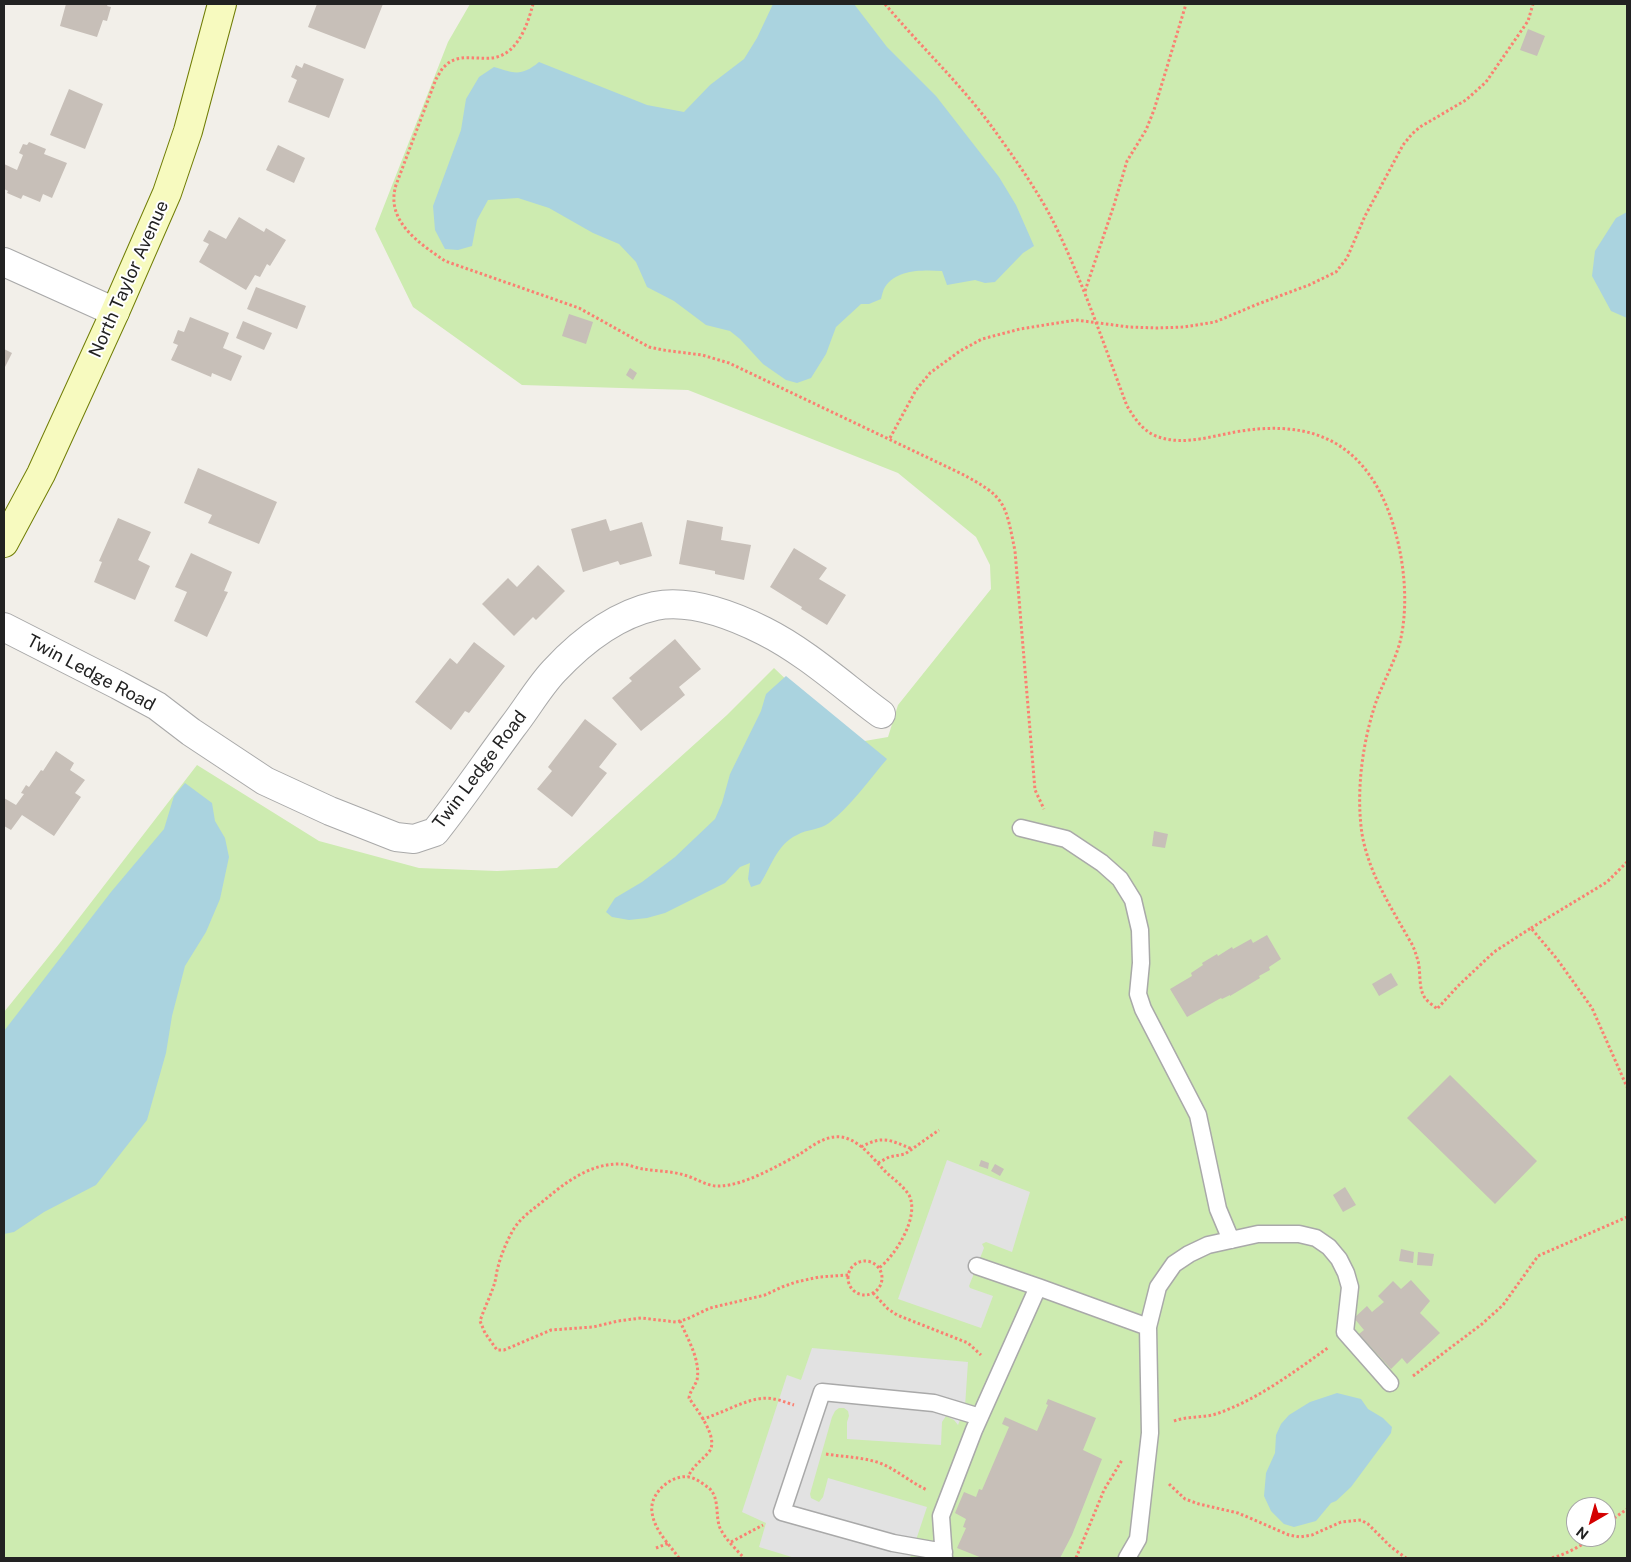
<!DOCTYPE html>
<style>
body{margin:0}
#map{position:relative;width:1631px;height:1562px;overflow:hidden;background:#f2efe9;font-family:"Public Sans",sans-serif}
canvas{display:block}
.frame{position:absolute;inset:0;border:5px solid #222;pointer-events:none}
.north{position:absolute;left:1566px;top:1497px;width:50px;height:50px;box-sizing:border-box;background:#fff;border:1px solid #a7a7a7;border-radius:50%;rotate:218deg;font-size:14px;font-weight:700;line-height:20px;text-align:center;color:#222}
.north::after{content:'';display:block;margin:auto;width:18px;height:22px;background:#d40000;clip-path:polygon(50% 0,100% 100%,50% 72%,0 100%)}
</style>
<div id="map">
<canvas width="1631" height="1562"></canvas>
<div class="frame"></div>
<div class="north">N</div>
</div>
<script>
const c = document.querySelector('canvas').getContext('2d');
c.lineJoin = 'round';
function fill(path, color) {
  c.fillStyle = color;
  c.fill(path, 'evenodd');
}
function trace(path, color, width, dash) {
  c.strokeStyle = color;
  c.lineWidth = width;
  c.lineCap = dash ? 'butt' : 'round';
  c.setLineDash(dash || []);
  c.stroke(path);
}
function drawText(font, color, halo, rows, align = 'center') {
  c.font = font + ' "Public Sans",sans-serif';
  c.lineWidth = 4;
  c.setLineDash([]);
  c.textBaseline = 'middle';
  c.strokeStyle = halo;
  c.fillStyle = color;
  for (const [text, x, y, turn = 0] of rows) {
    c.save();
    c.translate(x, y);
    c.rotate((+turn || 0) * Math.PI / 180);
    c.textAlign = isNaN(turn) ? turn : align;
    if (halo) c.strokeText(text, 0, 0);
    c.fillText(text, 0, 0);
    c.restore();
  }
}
fill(new Path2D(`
 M470 4H1627V1558H4V1012L59 944 197 765 319 841 419 868 497 871 557 868 727 715 774 668 853 743 888 737 898 705 991 589 990 565 976 537 898 473 688 390 522 385 413 307 375 229 448 42ZM1576 1507H1606V1537H1576Z`), '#cdebb0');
fill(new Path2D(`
 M947 1160 1030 1192 1012 1252 986 1242 982 1244 984 1248 969 1286 970 1288 993 1296 981 1328 898 1299Z
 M812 1348 968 1362 965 1407 958 1425 954 1420 946 1416 942 1422 941 1445 847 1439V1422L849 1416 848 1411 844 1408H839L835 1411 832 1417 810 1494 811 1498 819 1502 823 1497 828 1478 927 1507 910 1558H795L759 1547 766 1523 742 1512 787 1375 801 1380Z`), '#e2e2e2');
fill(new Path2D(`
 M773 4H854L887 47 936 96 999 177 1016 205 1034 246 1023 253 995 282 985 283 975 280 947 285 942 271C923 270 897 269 885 287 883 290 882 295 881 299L869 304H861L836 327 826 354 811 378 797 383 786 380 763 364 740 339 730 331 706 325 674 301 647 287 636 262 619 244 593 233 549 208 518 198 488 200 477 220 472 246 458 250 445 249 435 230 433 206 461 130 466 99 479 77 494 67C514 73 521 77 539 62L647 105 684 112 710 85 744 59 757 38Z
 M1627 212V318L1611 311 1592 276 1595 251 1616 218Z
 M786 676 887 759C869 780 851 806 829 823 820 830 807 829 797 835 777 844 771 867 760 884L751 887 748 879 750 863 740 867 725 883 665 913 647 918 629 920 612 917 606 912 615 898 642 882 675 857 715 819 722 803 730 774 761 711 766 694Z
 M185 783 212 803 215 821 225 838 229 857 220 899 206 932 185 966 172 1016 166 1053 147 1120 96 1185 44 1212 14 1232 4 1234V1031L111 892 164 829 174 796Z
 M1337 1393 1361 1399 1368 1409 1383 1418 1392 1427 1391 1433 1351 1487 1336 1501 1331 1503 1316 1521 1294 1527 1284 1524 1271 1511 1264 1496 1266 1473 1275 1453 1276 1435 1281 1424 1289 1415 1310 1402Z`), '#aad3df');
fill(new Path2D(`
 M66 4H108L107 6 111 7 107 21 103 20 97 37 60 26Z
 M317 4H383L365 49 308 27Z
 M1528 29 1545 36 1537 56 1520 50Z
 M304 63 344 79 329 118 288 102 297 80 291 77 296 65 302 68Z
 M69 89 103 104 85 149 50 135Z
 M29 142 46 149 44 154 67 163 52 198 43 194 40 202 23 195 21 199 7 193 8 191 4 189V164L17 170 23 155 19 153 23 144 27 145Z
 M278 145 305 158 294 183 266 170Z
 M239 217 264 232 266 228 286 240 270 266 267 264 260 277 255 275 246 290 199 262 209 244 203 241 209 230 226 239Z
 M256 287 306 306 297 329 247 309Z
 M569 314 593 322 586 344 562 336Z
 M190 317 229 333 223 348 242 356 231 381 212 373 211 377 171 360 178 345 173 343 178 330 184 332Z
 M243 321 272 333 264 350 236 338Z
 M4 349 12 353 4 369Z
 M630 368 637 373 633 380 626 375Z
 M198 468 277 502 259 544 208 523 212 515 184 503Z
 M118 518 151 532 138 560 150 566 135 600 94 582 102 562 99 561Z
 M606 519 610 531 642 522 652 556 620 565 618 561 583 572 571 529Z
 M687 520 723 527 721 540 751 545 744 580 715 574V571L679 564Z
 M794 548 827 568 819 579 846 595 827 625 801 609 802 607 770 587Z
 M191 553 232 572 224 591 228 592 207 637 174 621 187 592 175 587Z
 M538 565 565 591 536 620 533 617 514 636 482 604 508 578 517 587Z
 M675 639 701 669 679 687 685 695 641 731 612 698 632 681 629 678Z
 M474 642 505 666 469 713 465 711 451 730 415 702 450 658 457 664Z
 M585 719 617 744 599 767 607 773 572 817 537 789 552 771 548 767Z
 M56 751 74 763 70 770 85 780 75 793 81 797 54 836 22 815 11 830 4 826V798L16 805 24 794 21 793 26 785 29 787 41 770 43 771Z
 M1154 831 1168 834 1165 848 1152 846Z
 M1267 935 1281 959 1269 967 1270 970 1259 976 1260 978 1230 996V995L1222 999 1221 998 1187 1017 1170 989 1192 976 1191 973 1203 965 1202 963 1217 954 1218 956 1232 947 1233 949 1251 939 1253 943Z
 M1391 973 1398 985 1379 996 1372 984Z
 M1450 1075 1537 1161 1495 1204 1407 1118Z
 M981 1160 989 1163 988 1169 979 1166Z
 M995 1164 1004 1169 1000 1176 991 1171Z
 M1345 1187 1356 1205 1343 1212 1333 1195Z
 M1401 1249 1414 1252 1413 1263 1399 1261Z
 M1418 1252 1434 1254 1432 1266 1417 1265Z
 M1411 1280 1430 1301 1420 1313 1440 1333 1407 1364 1402 1358 1391 1369 1359 1334 1364 1330 1354 1318 1367 1306 1372 1312 1384 1302 1378 1296 1393 1281 1401 1289Z
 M1048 1399 1096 1418 1083 1450 1102 1459 1072 1535 1060 1558H982L957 1548 966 1528 963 1527 966 1519 955 1513 964 1492 976 1497 979 1489 982 1490 1009 1427 1002 1424 1005 1417 1037 1431 1048 1405 1046 1404Z`), '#c7bfb8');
const lane = new Path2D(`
 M1021 828 1066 839 1102 863 1120 879 1133 900 1140 930 1141 963 1138 994 1143 1009 1198 1115 1218 1209 1231 1240
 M1038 1287 1148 1327
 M944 1552 893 1543 782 1512 822 1392 934 1403 980 1417
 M944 1558 941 1516 974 1430 1038 1287 977 1266
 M1127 1558 1138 1539 1150 1433 1148 1327 1158 1287 1174 1264 1189 1254 1208 1245 1258 1234H1299L1316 1238 1329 1247 1339 1259 1346 1273 1350 1287 1345 1332 1390 1383`);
const street = new Path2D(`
 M4 262 115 312
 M4 627 118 685 157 706 191 732 265 781 330 811 396 837 414 839 435 832C462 798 487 761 513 726 527 708 539 687 554 671 581 642 615 615 655 606 690 599 732 615 764 631 806 652 843 686 881 714`);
const secondary = new Path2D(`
 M4 543 41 474 115 312 167 193 188 131 222 4`);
trace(lane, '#a9a9a9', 19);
trace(street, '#a9a9a9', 30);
trace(secondary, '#707d05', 30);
trace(new Path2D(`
 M533 4C528 23 519 51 497 57 490 59 482 58 474 58 464 57 452 58 445 66 441 69 439 75 436 79L396 185C385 221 419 243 445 261L579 308 649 347 663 350 702 355 729 363 960 473C1006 497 1005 502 1015 551L1035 790 1044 809
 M885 4C920 46 960 83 992 127 1013 156 1038 191 1054 223 1083 282 1104 345 1127 406 1135 419 1142 430 1156 436 1181 446 1209 437 1235 432 1298 421 1350 433 1381 494 1402 536 1411 597 1400 642 1394 664 1382 684 1375 705 1362 745 1356 793 1362 834 1369 874 1391 907 1410 941 1414 947 1416 954 1418 961 1421 972 1418 988 1425 998 1428 1002 1434 1006 1437 1009L1458 986 1494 952 1531 928 1557 959 1592 1008 1627 1087
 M1085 291 1114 205 1127 161 1146 130 1154 110 1186 4
 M890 438 916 390 930 373 960 351 982 339 1020 329 1076 320 1129 327 1157 328 1184 327 1215 322 1258 304 1309 285 1336 272 1347 258 1365 216 1403 145 1412 134 1420 127 1466 100 1486 82 1528 21 1533 4
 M1531 928 1607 882 1627 862
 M861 1147C883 1135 890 1140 912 1149
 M878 1163 889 1157 905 1154 939 1130
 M848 1278a17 17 0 1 1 34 0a17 17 0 1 1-34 0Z
 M848 1275 819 1277 796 1282 782 1287 765 1295 710 1308 687 1319 676 1322 641 1318 618 1321 593 1327 551 1330 504 1350H497L485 1333 480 1321C484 1309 490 1297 494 1285 496 1280 496 1273 498 1267 501 1255 506 1243 512 1232 520 1217 534 1209 547 1198 567 1181 592 1163 621 1164 628 1164 636 1168 643 1169 656 1171 671 1171 684 1175 696 1178 707 1187 720 1186 745 1185 777 1166 800 1154 812 1146 826 1135 841 1137 858 1139 872 1157 882 1168 891 1178 902 1184 909 1195 920 1216 896 1255 879 1268
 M873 1293 888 1309 897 1315 968 1343 981 1355
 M680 1321C687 1338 701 1360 697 1380 695 1386 690 1391 689 1398 697 1410 721 1440 708 1453 700 1462 693 1466 688 1477
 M1413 1376 1482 1324 1503 1305 1538 1256 1627 1217
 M702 1419C725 1413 752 1394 774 1399 781 1400 787 1403 794 1405
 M1174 1421C1187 1416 1203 1418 1216 1414 1257 1400 1294 1372 1329 1347
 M826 1454C844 1457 862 1457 880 1463 897 1470 910 1482 927 1490
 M1169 1484 1185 1499 1199 1504 1238 1513 1289 1535 1300 1537 1312 1535 1341 1522 1361 1520 1368 1524 1391 1547 1406 1558
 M1606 1524 1627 1509
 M731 1542 763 1525
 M656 1548 669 1543
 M679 1558C669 1544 654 1530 652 1512 649 1494 671 1474 689 1477 696 1478 703 1484 709 1488 720 1498 715 1516 720 1528 725 1539 736 1549 744 1558
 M1076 1558 1104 1490 1122 1460
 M1552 1558C1566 1554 1580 1547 1592 1537`), '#fa8072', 3, [2.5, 2.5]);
trace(lane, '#fff', 16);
trace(street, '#fff', 28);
trace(secondary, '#f7fabf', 28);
drawText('18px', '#222', '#fff', [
 ["North Taylor Avenue",129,279,-66],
 ["Twin Ledge Road",91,673,28],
 ["Twin Ledge Road",480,770,-53]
]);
</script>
